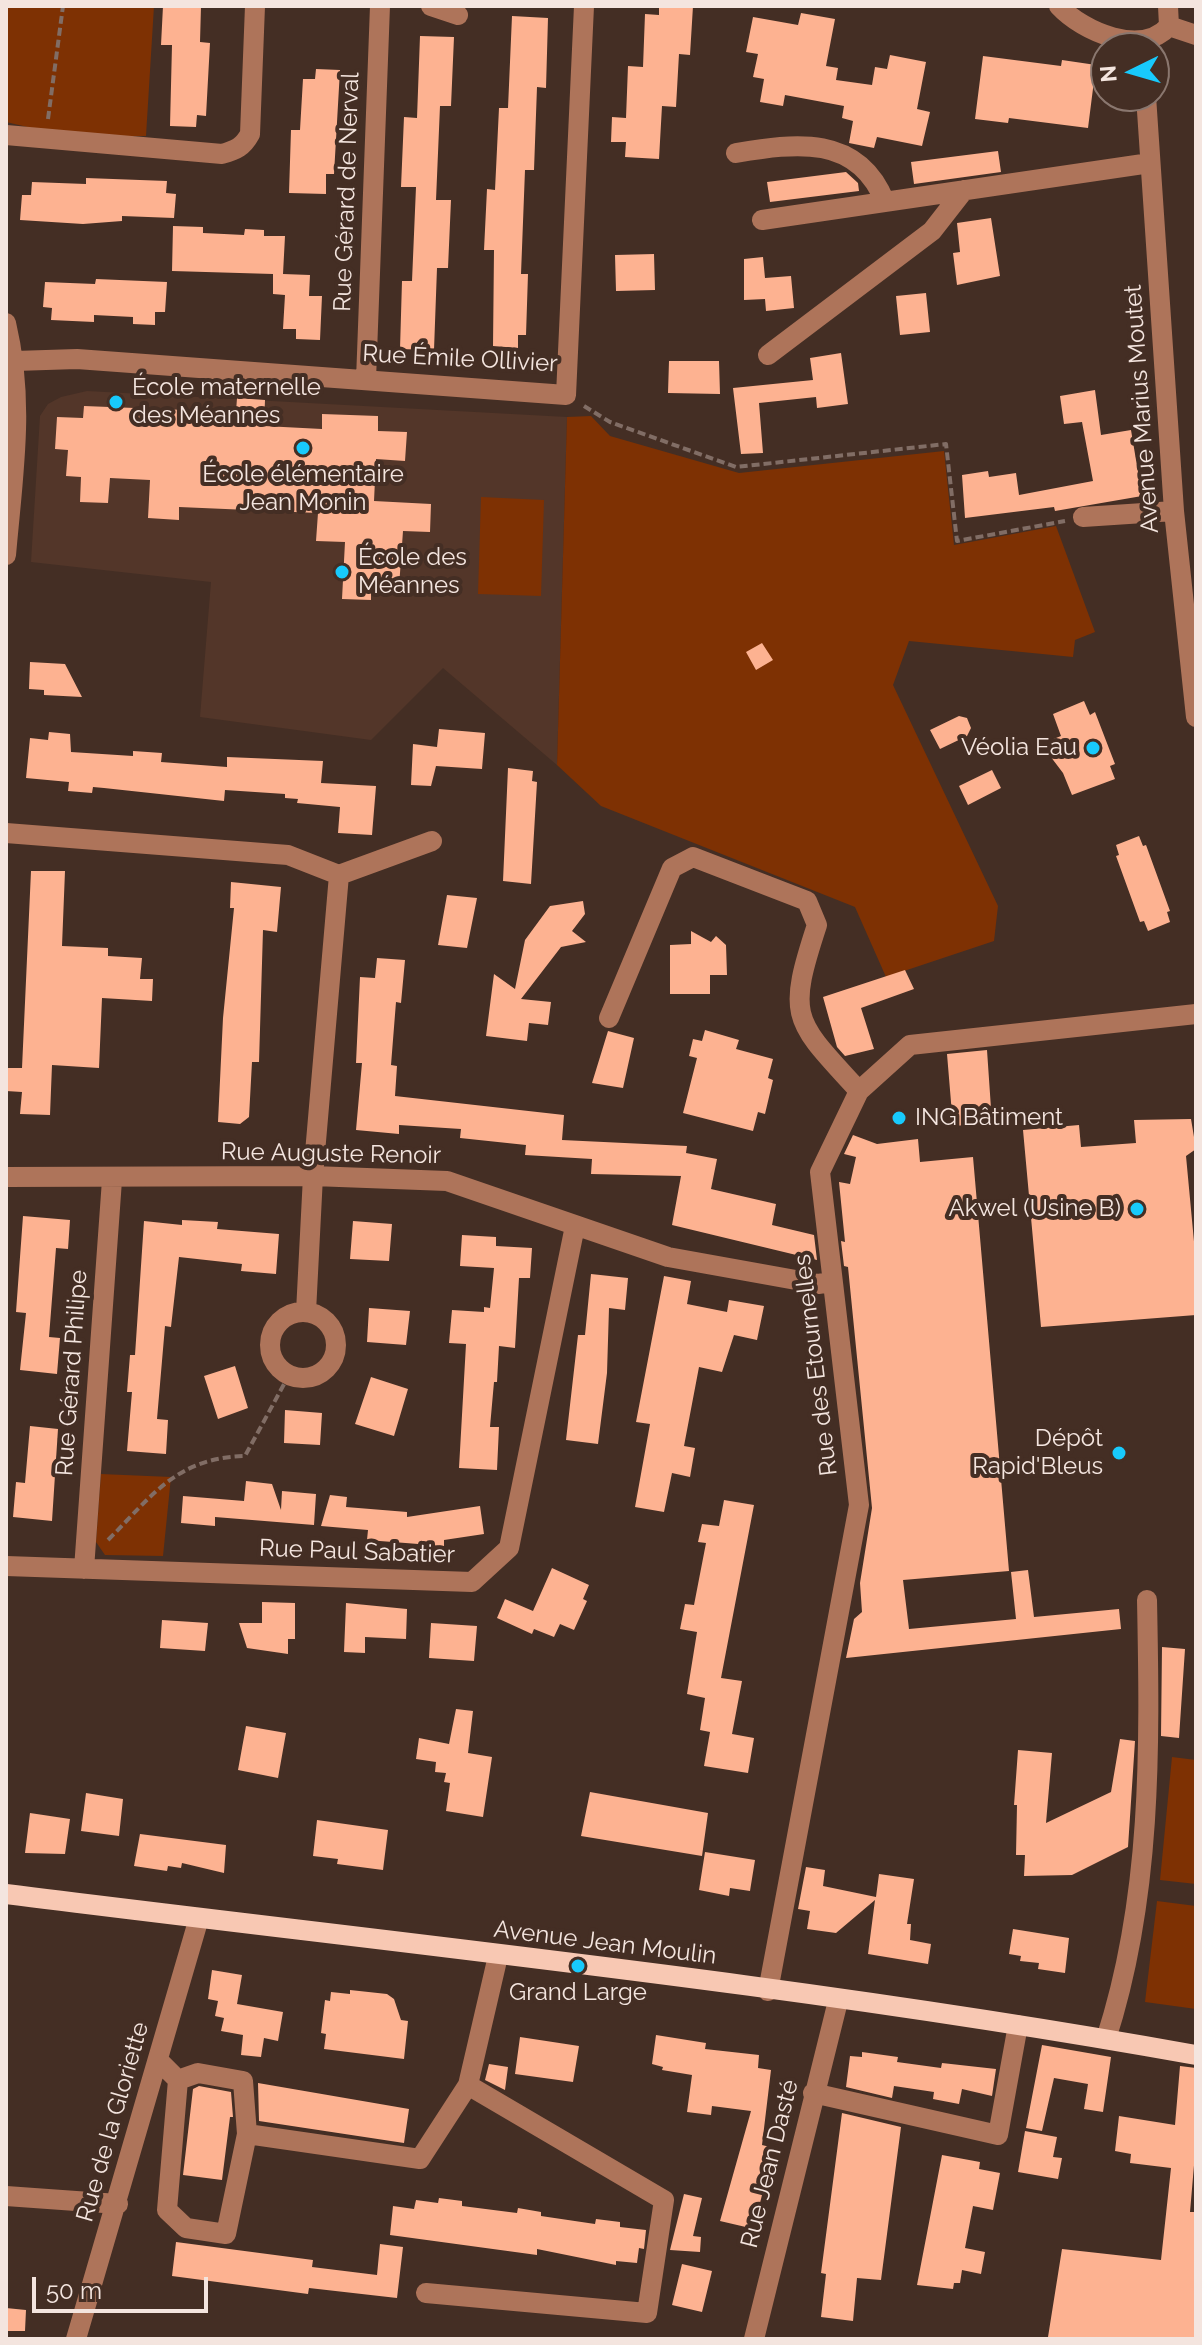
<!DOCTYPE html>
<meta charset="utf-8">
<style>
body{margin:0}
#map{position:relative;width:1202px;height:2345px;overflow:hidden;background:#442e24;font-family:Raleway,sans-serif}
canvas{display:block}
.frame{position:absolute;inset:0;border:8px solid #f4e5df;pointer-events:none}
.north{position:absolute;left:1090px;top:32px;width:80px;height:80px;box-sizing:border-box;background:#442e24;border:2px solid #8a776f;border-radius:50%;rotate:265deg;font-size:22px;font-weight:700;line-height:32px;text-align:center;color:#f4e5df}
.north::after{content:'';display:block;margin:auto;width:28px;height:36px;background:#18cafc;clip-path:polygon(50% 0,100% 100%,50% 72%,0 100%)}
.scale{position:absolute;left:32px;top:2277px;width:176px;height:36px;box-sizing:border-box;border:4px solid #f4e5df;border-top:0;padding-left:10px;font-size:24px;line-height:28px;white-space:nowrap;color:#f4e5df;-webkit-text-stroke:6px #442e24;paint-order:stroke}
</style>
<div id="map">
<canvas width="1202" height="2345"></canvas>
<div class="frame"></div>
<div class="north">N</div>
<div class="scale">50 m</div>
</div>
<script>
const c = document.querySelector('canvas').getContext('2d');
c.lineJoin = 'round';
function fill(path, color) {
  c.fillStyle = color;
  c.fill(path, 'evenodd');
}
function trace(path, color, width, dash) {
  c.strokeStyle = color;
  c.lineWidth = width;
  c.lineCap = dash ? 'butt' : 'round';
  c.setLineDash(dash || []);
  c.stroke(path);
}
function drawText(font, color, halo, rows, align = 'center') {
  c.font = font + ' Raleway,sans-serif';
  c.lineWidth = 8;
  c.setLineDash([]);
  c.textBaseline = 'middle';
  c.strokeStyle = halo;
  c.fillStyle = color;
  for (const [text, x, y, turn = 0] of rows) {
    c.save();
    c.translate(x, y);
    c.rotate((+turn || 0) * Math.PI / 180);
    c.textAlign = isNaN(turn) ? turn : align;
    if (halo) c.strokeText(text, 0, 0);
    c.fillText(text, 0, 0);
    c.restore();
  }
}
fill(new Path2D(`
 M87 391 567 417 557 765 443 668 371 740 200 717 211 582 31 562 40 416 48 404 61 397Z`), '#533629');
fill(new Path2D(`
 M6 6H154L146 136H66L6 122Z
 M591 416 610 436 739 473 944 451 954 545 1056 526 1095 632 1075 640 1073 657 909 641 893 685 998 906 994 941 886 977 855 907 601 806 557 765 567 417Z
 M481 497 544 500 541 596 478 594Z
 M101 1474 171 1477 163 1556 105 1555 96 1542Z
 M1172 1757 1196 1760V1884L1160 1880Z
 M1157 1901 1196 1906V2009L1145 2002Z`), '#7e3103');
fill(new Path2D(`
 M163 6H201L200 42 210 43 206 116 197 115 196 127 170 126 172 45H161Z
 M659 6H693L690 55 679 54 676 107 662 106 659 159 625 157 626 142H611L612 117 626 118 628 66 643 67 645 14 659 15Z
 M801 13 835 19 826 66 838 68 836 80 872 85 875 67 887 69 890 55 926 62 917 109 930 112 922 146 877 137 874 148 849 143 853 121 842 118 844 106 785 95 783 106 760 102 764 79 753 77 758 54 746 52 753 17 798 25Z
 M512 16 548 18 546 88 537 87 534 170H525L521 274H528L526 335H518V348L493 346 494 250H484L487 189 495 190 499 108H508Z
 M420 36 454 37 451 106H440L436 200H451L448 268H437L434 350 400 349 402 281H412L416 187H401L404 117 417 118Z
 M983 56 1061 66 1062 60 1096 65 1088 128 1009 118 1008 123 975 119Z
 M316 69 340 70 334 174H326V194L289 193 291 130H300L303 79H315Z
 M998 151 1001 172 914 184 911 162Z
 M846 172 858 183 859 191 770 202 767 182Z
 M86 178 167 181 166 193 176 194 174 218 122 216V221L83 224 20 220 22 195H31L32 182 86 184Z
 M991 218 1000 276 957 285 953 253 960 252 957 223Z
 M173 226 203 227V233L224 234 244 235 245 229 264 230V236H285L283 274 310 275 309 296H322L320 340 296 339V329H283L285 295 273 294V274L172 271Z
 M654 254 655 290 616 291 615 255Z
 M763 257 765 278 791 276 794 308 766 311 765 299 744 300V259Z
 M96 279 167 282 165 312H155V325L133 324V317L94 315V322L51 320 52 308 43 307 45 282 95 284Z
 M926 293 930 332 900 335 896 296Z
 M841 353 848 404 817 408 816 397 759 403 763 453 741 454 733 388 813 380 810 358Z
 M669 361H719L720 394 668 393Z
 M1095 390 1101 435 1131 430 1142 496 1055 511 1054 507 965 518 962 475 988 471 989 477 1016 473 1019 495 1093 481 1082 422 1064 424 1060 396Z
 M237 398 265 400 264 426 322 429V414L378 416V431L407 432 405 461 376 459 374 501 431 504 430 532 403 531 399 587 371 586V600L342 599 345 542 316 541 318 513 179 507V520L148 518 150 480 110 478 108 503 80 502 81 477 66 476 68 450 55 449 57 417 83 418 84 406 236 412Z
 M762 643 773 660 756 670 746 652Z
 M30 662 65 664 82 697 44 695V690L29 689Z
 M1084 701 1090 715 1095 712 1115 764 1110 766 1115 779 1072 795 1063 773 1041 744 1061 736 1053 714Z
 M959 716 967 718 971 728 967 736 940 749 930 730Z
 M439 729 485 733 482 769 436 766 431 786 411 785 413 744 437 747Z
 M49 732 70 734 71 752 133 756V751L162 753 161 762 227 767V757L323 761 321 783 376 786 372 835 338 833 340 807 297 803 298 799 285 798V794L225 790 224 801 104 788 93 787 92 793 68 791 69 782 26 778 30 738 48 740Z
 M508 768 533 771 532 781 537 782 531 884 503 881Z
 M992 770 1001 788 968 805 959 786Z
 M1139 836 1143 846 1146 845 1170 911 1167 912 1170 922 1148 931 1144 921 1140 922 1116 856 1119 855 1116 845Z
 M31 871H65L62 946 108 948V956L142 958 140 979H153L152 1001 102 998 99 1068 52 1065 50 1115 20 1114 22 1092 6 1091V1068H22Z
 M231 882 281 887 277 932 263 930 259 1062H252L249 1117 240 1124 218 1122 223 1018 234 908H230Z
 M447 895 477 898 467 948 438 945Z
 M583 901 585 914 572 931 586 942 561 947 521 999 551 1002 548 1025 529 1023 527 1041 486 1036 494 974 515 989 525 940 550 906Z
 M691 931 711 942 716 936 726 945 727 975H710V994H670V945L691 944Z
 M377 958 405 960 401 1003 396 1002 391 1065 397 1066 395 1096 564 1115 562 1140 687 1146 686 1153 717 1159 711 1189 776 1204 772 1225 814 1235 817 1260 672 1225 681 1176 591 1174 592 1159 525 1155 526 1145 460 1138 461 1129 399 1125V1134L356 1130 362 1063H356L360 977 375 978Z
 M905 970 914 989 861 1008 874 1049 845 1056 837 1047 823 997Z
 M705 1030 739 1040 736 1049 773 1059 768 1078 773 1080 765 1114 758 1112 753 1131 683 1113 697 1058 689 1056 693 1039 702 1041Z
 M608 1031 634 1038 623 1088 592 1083Z
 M987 1050 992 1123 953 1126 947 1054Z
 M1191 1119 1196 1149 1186 1156 1196 1263V1315L1041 1327 1023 1130 1079 1125 1081 1147 1136 1143 1134 1120Z
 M853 1135 877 1144 918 1139 920 1162 973 1157 1009 1571 903 1580 909 1629 1016 1619 1011 1572 1028 1570 1034 1617 1119 1609 1121 1629 846 1658 854 1619 862 1612 860 1583 872 1508 848 1267 844 1266 841 1241 845 1242 839 1182 850 1184 856 1157 844 1154Z
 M23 1216 70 1220 68 1249 56 1248 49 1337 60 1338 57 1374 20 1370 26 1313 16 1312Z
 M182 1220 218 1222 217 1229 279 1234 276 1274 241 1271 242 1264 179 1257 171 1327 165 1326 157 1419 168 1420 166 1454 127 1451 132 1392H127L130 1355H135L144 1221 182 1225Z
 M353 1221 392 1224 389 1261 350 1259Z
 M462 1235 496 1237V1246L532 1248 530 1278H519L515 1348 499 1346 497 1382H494L490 1427H499L497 1470 459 1468 466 1344 449 1343 452 1310 484 1312V1307L490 1308 494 1268 460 1266Z
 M591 1274 628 1278 625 1310 609 1308 607 1373 598 1444 566 1440 578 1335H585Z
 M664 1276 691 1281 687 1304 727 1312 729 1300 764 1306 757 1340 734 1335 722 1372 699 1367 684 1446 695 1448 690 1477 672 1473 664 1512 635 1507 650 1424 636 1422Z
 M369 1308 410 1311 406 1345 367 1342Z
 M235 1366 248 1408 218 1419 204 1376Z
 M371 1377 408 1389 394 1436 355 1424Z
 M285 1410 322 1413 320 1445 284 1443Z
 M30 1426 58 1429 52 1521 13 1517 16 1482 25 1483Z
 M246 1481 272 1484 281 1510 282 1491 316 1494 314 1525 215 1517V1526L181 1523 183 1496 244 1501Z
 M330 1495 347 1497 346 1507 407 1512V1517L480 1506 484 1534 444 1540V1546L367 1540 368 1530 321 1526Z
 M724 1500 754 1505 721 1678 742 1681 732 1734 754 1738 748 1773 704 1766 710 1732 700 1730 705 1698 687 1694 697 1632 680 1629 685 1604 694 1605 706 1543 698 1542 702 1524 719 1526Z
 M552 1568 589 1585 583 1599 587 1601 574 1630 560 1624 554 1637 534 1629 532 1634 497 1618 505 1599 533 1611Z
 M262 1602 295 1603V1639H288V1654L247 1648 239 1623H262Z
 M346 1603 407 1609 406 1639 365 1637V1653L344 1652Z
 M162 1620 208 1623 205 1651 160 1648Z
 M431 1623 477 1626 474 1661 429 1658Z
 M1162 1647 1185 1649 1179 1738 1161 1736Z
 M456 1709 473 1711 468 1753 492 1757 483 1817 446 1811 450 1783 444 1782 446 1773 435 1772 436 1762 416 1759 419 1738 449 1744Z
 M246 1726 286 1733 278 1778 238 1770Z
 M1120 1739 1135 1741 1128 1847 1072 1875 1024 1876 1025 1855H1016L1017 1805H1014L1018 1750 1052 1753 1046 1823 1111 1792Z
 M590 1792 708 1813 702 1856 581 1836Z
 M86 1793 123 1799 119 1836 81 1831Z
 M30 1813 70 1819 65 1854 25 1853Z
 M317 1820 388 1830 383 1870 337 1864 338 1859 313 1856Z
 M140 1834 226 1845 224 1873 182 1863 181 1868 168 1866 167 1871 134 1866Z
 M705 1852 755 1860 750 1891 730 1888 729 1896 699 1890Z
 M806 1867 825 1870 823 1886 876 1897 879 1874 914 1879 907 1924H911L910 1940 931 1944 928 1964 868 1954 875 1900 836 1933 807 1929 810 1911 798 1909Z
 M1013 1929 1069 1938 1065 1973 1038 1969 1039 1963 1020 1961 1021 1956 1009 1954Z
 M212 1970 242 1975 237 2004 283 2012 278 2041 264 2038 261 2057 241 2055 243 2035 221 2031 224 2018 215 2016 218 2001 208 1999Z
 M350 1990 387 1994 394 1999 401 2020 408 2021 404 2059 324 2049 326 2034 321 2033 325 2000 330 2001 331 1992 350 1994Z
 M656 2035 706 2043 705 2049 759 2055 758 2068 771 2070 762 2145 770 2147 765 2166 769 2167 757 2215 753 2214 750 2228 720 2221 751 2111 712 2106 711 2115 687 2112 692 2075 662 2070 663 2067 652 2064Z
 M520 2037 579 2046 573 2082 515 2074Z
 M1042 2045 1111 2057 1103 2112 1084 2109 1088 2084 1054 2078 1042 2131 1026 2128Z
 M862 2052 898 2057 897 2062 941 2068 942 2063 996 2069 992 2096 962 2089 959 2104 933 2099 934 2092 894 2086 892 2098 846 2087 850 2056 862 2057Z
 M489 2064 508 2067 505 2090 485 2080Z
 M1180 2066 1196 2068V2142L1190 2212H1196V2339L1048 2337 1062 2249 1161 2260 1171 2168 1130 2163 1131 2154 1115 2151 1119 2116 1175 2125Z
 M258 2083 409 2109 404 2143 259 2121Z
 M199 2086 231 2092 233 2117H230L222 2180 183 2175 193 2089Z
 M842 2113 901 2127 881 2280 857 2278 853 2321 821 2317 826 2274 821 2273Z
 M1025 2131 1057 2137 1053 2157 1062 2158 1058 2179 1018 2172Z
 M942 2155 980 2162 979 2169 1000 2173 993 2210 973 2206 965 2248 985 2252 981 2274 962 2270 960 2283H954L953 2289 917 2285Z
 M684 2194 702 2198 693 2236 701 2237 700 2252 670 2250Z
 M439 2198 462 2201V2206L517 2213 518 2208 541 2212V2216L595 2224 596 2219 620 2222V2227L646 2230 644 2249 639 2248 637 2263 616 2261V2265L537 2249V2255L390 2235 393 2206 414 2209 416 2200 438 2203Z
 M176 2242 313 2260 312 2267 377 2275 380 2244 403 2247 397 2298 309 2288 308 2294 172 2276Z
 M682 2264 712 2271 702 2312 672 2305Z
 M6 2308 26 2310 25 2331H6Z`), '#fdb291');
trace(new Path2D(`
 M48 119 63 6
 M584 406 610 422 736 467 946 444 957 541 1065 521
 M108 1540C153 1495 176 1458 245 1456L289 1375`), '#816d65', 4, [8, 4]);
trace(new Path2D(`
 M431 6 458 15
 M1059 6C1083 32 1142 57 1169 26L1168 6
 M1169 26 1196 35
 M1146 96 1174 511 1196 717
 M6 135 222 154C236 150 243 147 250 134L255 6
 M736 153C795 143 858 134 885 202
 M762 220 1150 163
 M6 323C25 403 13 474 6 555
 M768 355 932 231 964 190
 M15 361 77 359 566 395 584 6
 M366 380 380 6
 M1083 517 1174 511
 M6 833 288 855 339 875 432 841
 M609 1018 672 868 693 857 807 901 817 925C786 1019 794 1020 859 1091
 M6 1177 313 1176 447 1181 668 1257 818 1284 832 1282
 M306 1312 313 1176 339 875
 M270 1345a33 33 0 1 1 66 0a33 33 0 1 1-66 0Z
 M6 1566 472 1582 509 1548 575 1226
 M84 1569 112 1180
 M768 1991 859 1505 820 1172 859 1091 910 1045 1196 1014
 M1106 2039C1152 1897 1150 1748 1147 1600
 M158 2060 178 2080 167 2210 186 2228 226 2234 247 2134 243 2081 198 2073 178 2080
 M813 2093 998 2135 1018 2025
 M247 2134 420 2159 468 2085
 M6 2196 118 2204
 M426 2293 647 2313 664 2200 468 2085 498 1956
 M76 2339 199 1918
 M754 2339 838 2001`), '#ae745a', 20);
trace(new Path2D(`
 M6 1894C403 1944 802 1984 1196 2055`), '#f8c8b3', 20);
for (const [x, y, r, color] of [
 [116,402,8,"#18cafc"],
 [303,448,8,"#18cafc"],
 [342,572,8,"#18cafc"],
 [1093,748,8,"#18cafc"],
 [899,1118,8,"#18cafc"],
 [1137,1209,8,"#18cafc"],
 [1119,1453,8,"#18cafc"],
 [578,1966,8,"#18cafc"]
]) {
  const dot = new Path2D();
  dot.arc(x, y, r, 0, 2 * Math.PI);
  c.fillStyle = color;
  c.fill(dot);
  trace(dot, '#442e24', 3);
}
drawText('24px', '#f4e5df', '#442e24', [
 ["Rue Gérard de Nerval",347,192,-88],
 ["Rue Émile Ollivier",460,359,3],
 ["Avenue Marius Moutet",1142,409,-94],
 ["Rue Auguste Renoir",331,1154,1],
 ["Rue des Etournelles",816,1365,-97],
 ["Rue Gérard Philipe",72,1373,-86],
 ["Rue Paul Sabatier",357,1552,2],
 ["Avenue Jean Moulin",605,1943,7],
 ["Rue de la Gloriette",113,2122,-74],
 ["Rue Jean Dasté",770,2164,-76]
]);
drawText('24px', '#f4e5df', '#442e24', [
 ["École maternelle",132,388],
 ["des Méannes",132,416],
 ["École élémentaire",303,475,"center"],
 ["Jean Monin",303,503,"center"],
 ["École des",358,558],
 ["Méannes",358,586],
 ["Véolia Eau",1077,748,"right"],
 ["ING Bâtiment",915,1118],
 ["Akwel (Usine B)",1121,1209,"right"],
 ["Dépôt",1103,1439,"right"],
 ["Rapid'Bleus",1103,1467,"right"],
 ["Grand Large",578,1993,"center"]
], 'left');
</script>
